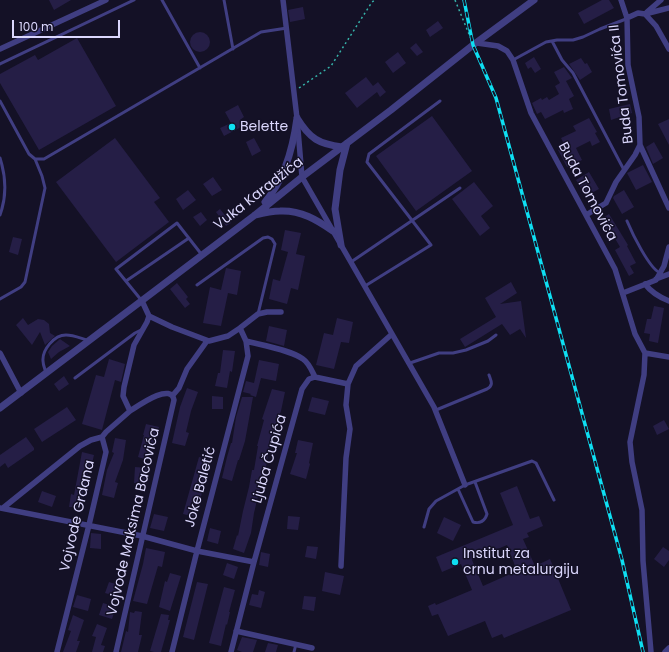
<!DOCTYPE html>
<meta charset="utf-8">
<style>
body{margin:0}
#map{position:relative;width:669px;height:652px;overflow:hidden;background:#141126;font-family:Poppins,sans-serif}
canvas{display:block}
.scale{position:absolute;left:12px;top:20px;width:108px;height:18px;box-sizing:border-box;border:2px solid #dbd7fd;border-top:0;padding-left:5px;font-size:12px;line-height:14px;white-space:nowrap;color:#dbd7fd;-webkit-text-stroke:3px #141126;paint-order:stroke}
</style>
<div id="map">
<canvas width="669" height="652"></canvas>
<div class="scale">100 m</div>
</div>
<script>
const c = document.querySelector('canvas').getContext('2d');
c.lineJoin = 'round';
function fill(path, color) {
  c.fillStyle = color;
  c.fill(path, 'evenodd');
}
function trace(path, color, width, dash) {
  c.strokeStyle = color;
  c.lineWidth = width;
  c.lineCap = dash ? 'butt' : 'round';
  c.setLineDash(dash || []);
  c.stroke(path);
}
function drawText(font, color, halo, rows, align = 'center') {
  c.font = font + ' Poppins,sans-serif';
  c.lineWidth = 3;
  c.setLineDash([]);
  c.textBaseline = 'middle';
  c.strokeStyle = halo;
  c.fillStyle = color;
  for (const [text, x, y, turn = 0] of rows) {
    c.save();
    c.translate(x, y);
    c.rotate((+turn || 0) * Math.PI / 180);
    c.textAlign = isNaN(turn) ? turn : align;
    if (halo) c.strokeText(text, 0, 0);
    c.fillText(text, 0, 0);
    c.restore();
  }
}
fill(new Path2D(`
 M49 0H71L54 10Z
 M602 0H609L614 8 584 24 578 13Z
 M303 7 305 19 290 22 288 10Z
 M438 21 443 28 430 37 426 30Z
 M190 42a10 10 0 1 1 20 0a10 10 0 1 1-20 0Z
 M77 38 116 106 39 150 0 83V74L35 55 38 60Z
 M416 43 423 52 417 56 410 48Z
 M398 52 406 63 393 73 385 62Z
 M534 57 541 69 535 73 531 67 528 69 525 63Z
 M581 58 585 64 587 63 592 72 580 80 569 64Z
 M564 67 572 78 566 81 574 96 569 99 573 109 564 113 563 110 545 119 541 112 537 114 532 103 541 98 542 100 547 97 549 100 559 94 555 86 560 83 554 72Z
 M366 77 373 86 378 82 386 92 380 97 377 92 357 108 345 93Z
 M630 104 632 113 611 120 609 109Z
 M238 105 244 117 240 120 243 126 224 136 220 128 231 123 225 112Z
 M432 116 472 171 416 211 376 156Z
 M589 118 597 132 595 133 600 142 592 146 590 141 576 148 582 160 567 167 558 150 561 148 560 146 564 144 561 138 576 131 573 126Z
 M669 119V145L658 124Z
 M115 138 160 198 154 202 169 222 116 262 56 182Z
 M254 138 261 151 252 156 246 142Z
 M654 142 663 158 653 164 646 147Z
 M643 165 652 182 636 190 627 173Z
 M589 172 599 189 586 196 576 180Z
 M213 177 222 190 212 196 203 184Z
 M474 182 493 206 481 216 490 228 480 236 452 199Z
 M188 190 196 200 183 210 176 199Z
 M624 190 634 207 622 214 613 198 614 196Z
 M220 209 231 223 226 226 216 212Z
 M201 212 207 220 200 226 193 217Z
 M609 214 628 245 627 246 636 263 630 266 634 273 629 276 615 250 620 247 613 235 609 238 599 220Z
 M285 230 301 233 296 254 305 256 298 290 291 288 287 304 269 299 273 279 280 281 288 252 281 250Z
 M13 237 22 239 18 255 9 252Z
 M226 268 241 271 237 295 228 293 221 326 203 323 210 287 221 290Z
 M511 282 517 293 500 304 521 301 526 338 520 329 510 335 502 324 465 347 460 339 496 317 485 298Z
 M177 283 188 297 186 299 190 304 185 308 170 289Z
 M654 306 664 308 658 343 649 341 650 334 644 333 647 319H651Z
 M23 318 28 325 38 319 44 320 49 324 50 333 55 336 45 345 40 332 32 345 16 325Z
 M337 318 353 322 349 343 341 342 334 369 316 365 324 333 333 335Z
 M269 326 287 330 284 346 266 341Z
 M60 339 70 346 59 352 51 359 48 352 52 346Z
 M223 350 235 351 232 372 230 371 227 388 215 386 218 373H220Z
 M109 359 125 364 121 382 115 380 102 430 82 424 96 375 104 377Z
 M259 360 279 364 276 381 261 378 256 397 250 395 251 394 243 392 246 381 254 383Z
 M64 376 69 384 59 391 54 384Z
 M187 388 198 392 191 411 186 432 189 433 185 446 172 443 180 407Z
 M272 389 285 392 281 411 273 432 275 433 269 449 266 467H265L254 513 251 533 244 553 233 549 237 535 238 536 243 511 249 487 252 470H254L258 446H257L264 420 262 419Z
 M212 396 223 397V409H212Z
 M242 397H253L245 441 239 460H238L232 481 222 478 227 457 231 443H232L236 417Z
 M312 397 329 401 325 415 308 411Z
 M67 407 76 420 42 442 34 429Z
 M664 420 669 429 657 435 653 426Z
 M146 424 159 427 150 461 138 457 144 435H143Z
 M26 437 34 448V450L8 468 5 463 0 467V455Z
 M115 438 126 440 123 460 115 482 118 483 114 498 102 495 107 470 114 453 112 452Z
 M298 440 313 443 309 463 310 464 306 479 290 474 297 453H295Z
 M82 452 94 455 91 468 89 467 86 487H84L81 510H74V507H69L71 494 74 495Z
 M199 457 210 460 196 517 183 514Z
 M135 467 148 468 147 484 134 483Z
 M517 486 530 519 539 516 543 526 527 533 529 537 523 539 535 566 550 559 571 610 504 638 502 634 492 638 485 621 448 636 438 614 432 616 428 606 435 603 436 605 472 590 461 564 442 572 436 557 513 525 500 493ZM507 545 517 571 483 586 472 560Z
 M42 491 56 496 52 507 38 502Z
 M154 514 168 517 164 531 150 528Z
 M288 516 300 517 298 530 287 529Z
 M444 517 461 525 453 541 437 533Z
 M210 528 221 531 218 544 207 541Z
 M91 533 101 534V549L90 548Z
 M307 546 318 547 316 559 305 557Z
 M663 547 669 551V560L664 567 654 559Z
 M146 548 165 552 162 567 158 566 147 604 133 601 143 564Z
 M261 552 270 554 268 567 259 565Z
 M227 563 238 567 234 579 223 575Z
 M325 572 344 576 340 595 322 591Z
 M170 573 181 576 170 611 159 607 165 581 167 582Z
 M109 582 119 585 115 596 105 593Z
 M197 582 208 584 194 640 183 637Z
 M224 587 235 590 229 612H230L227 625 226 624 221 646 209 643Z
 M259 590 265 592 261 608 249 605 252 594 258 595Z
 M77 595 91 599 88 611 73 607Z
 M304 596 316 597 314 611 302 609Z
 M103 603 116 607 112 619 99 615Z
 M135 611 142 612 139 635H142L138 652H121L126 631 128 632 130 612 134 613Z
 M161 614 169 615 168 620H170L161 652H154L150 651Z
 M73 615 84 620 77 641H80L76 652H63L71 631 68 630Z
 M97 624 107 628 101 645 105 646 103 652H92L96 637 92 636Z
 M242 637 257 640 253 652H242L237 650Z
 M268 643 278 645 276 652H265Z`), '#251e46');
trace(new Path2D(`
 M455 0 471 39
 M299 88 331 66 372 2 375 0`), '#36b2a9', 1.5, [2, 3]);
trace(new Path2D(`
 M162 0 200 68
 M224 0 233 49
 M552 41 562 60 573 73 624 170
 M513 60 546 42 557 40H573L583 37 600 29 626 19
 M0 64 134 0
 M0 101 29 154 35 159H44L261 32 287 28
 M0 158C6 177 7 196 0 215
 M627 221C632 233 649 268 660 273
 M351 262 460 188
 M126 281 189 238
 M197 285 263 238 268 237 272 239 275 244 258 314
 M365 286 431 245 367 162 369 154 440 101
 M0 299 21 287 25 282 45 188 42 176 35 159
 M142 301 116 269 177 223 202 255
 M410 363 439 353H453L466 350 488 341 496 335
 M46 373C45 369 43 365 43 361 42 350 54 335 66 335 73 335 80 338 87 340
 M75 378 135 333 141 330
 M436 410 487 389C494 385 491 381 489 375
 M458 489 473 522C480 524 485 521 487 514L475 482
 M424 527 429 509 436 501 465 485 532 461 536 463 554 500
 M294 652 296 644`), '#403e82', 3);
trace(new Path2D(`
 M283 0 297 118 302 177 434 407 465 485
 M621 0 627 18 628 65 639 117 640 145 669 208
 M647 12 661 0
 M645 14 669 8
 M627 18 638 13 645 14 656 26 669 49
 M477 43 498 46 507 51 513 60 531 113 615 269 635 334 645 353 644 375 630 442 632 462 642 510 643 561 651 652
 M0 49 106 0
 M586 215 606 203 616 182 635 155 640 145
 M656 279 669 274
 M645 284C651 292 659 297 669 301
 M623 293 656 280 664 266 669 247
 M149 316 172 327 209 341 228 336 240 328 258 314 267 312H281
 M246 341C261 345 291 350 303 359 309 363 312 371 315 377
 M0 353 21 393
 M645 353 669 357
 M173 395 179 388 187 369 207 341
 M0 508 142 536 197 551 254 562
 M3 508 80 446 91 440 102 437
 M341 566 346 458 350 429 346 405 348 384 356 366 392 334
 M236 631 312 648
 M57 652 89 525 106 452 102 437 106 432 130 411 123 396 124 387 134 345 147 322 149 316 142 301
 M116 652 174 400C171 382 138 406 130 411
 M172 652 197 551 248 356 246 341 240 328
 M231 652 254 562 302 389 309 379 315 377 348 384
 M665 652 669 648`), '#403e82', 5.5);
trace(new Path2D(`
 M297 118C310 139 319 144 342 147
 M265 202C285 179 293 148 297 118
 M255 215C263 213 272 211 280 211 301 210 317 220 333 231
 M341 245 335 209 340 170 347 143
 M0 408 255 215 302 177 391 110 473 45 534 0`), '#403e82', 7);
const rail = new Path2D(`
 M464 0 473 45 496 98 622 560 643 652`);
trace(rail, '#0edff2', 3.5);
trace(rail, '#141126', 2, [6]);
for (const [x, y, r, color] of [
 [232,127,4,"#0edff2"],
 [455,562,4,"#0edff2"]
]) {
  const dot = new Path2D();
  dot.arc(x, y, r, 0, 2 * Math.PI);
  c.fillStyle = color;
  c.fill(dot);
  trace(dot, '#141126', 1.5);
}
drawText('14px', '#dbd7fd', '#141126', [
 ["Buda Tomovića II",622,84,-97],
 ["Buda Tomovića",587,192,62],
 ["Vuka Karadžića",259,194,-38],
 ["Ljuba Čupića",270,459,-74],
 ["Joke Baletić",201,487,-75],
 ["Vojvode Grdana",78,516,-77],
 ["Vojvode Maksima Bacovića",134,522,-77]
]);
drawText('14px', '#dbd7fd', '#141126', [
 ["Belette",240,127],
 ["Institut za",463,554],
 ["crnu metalurgiju",463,570]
], 'left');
</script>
